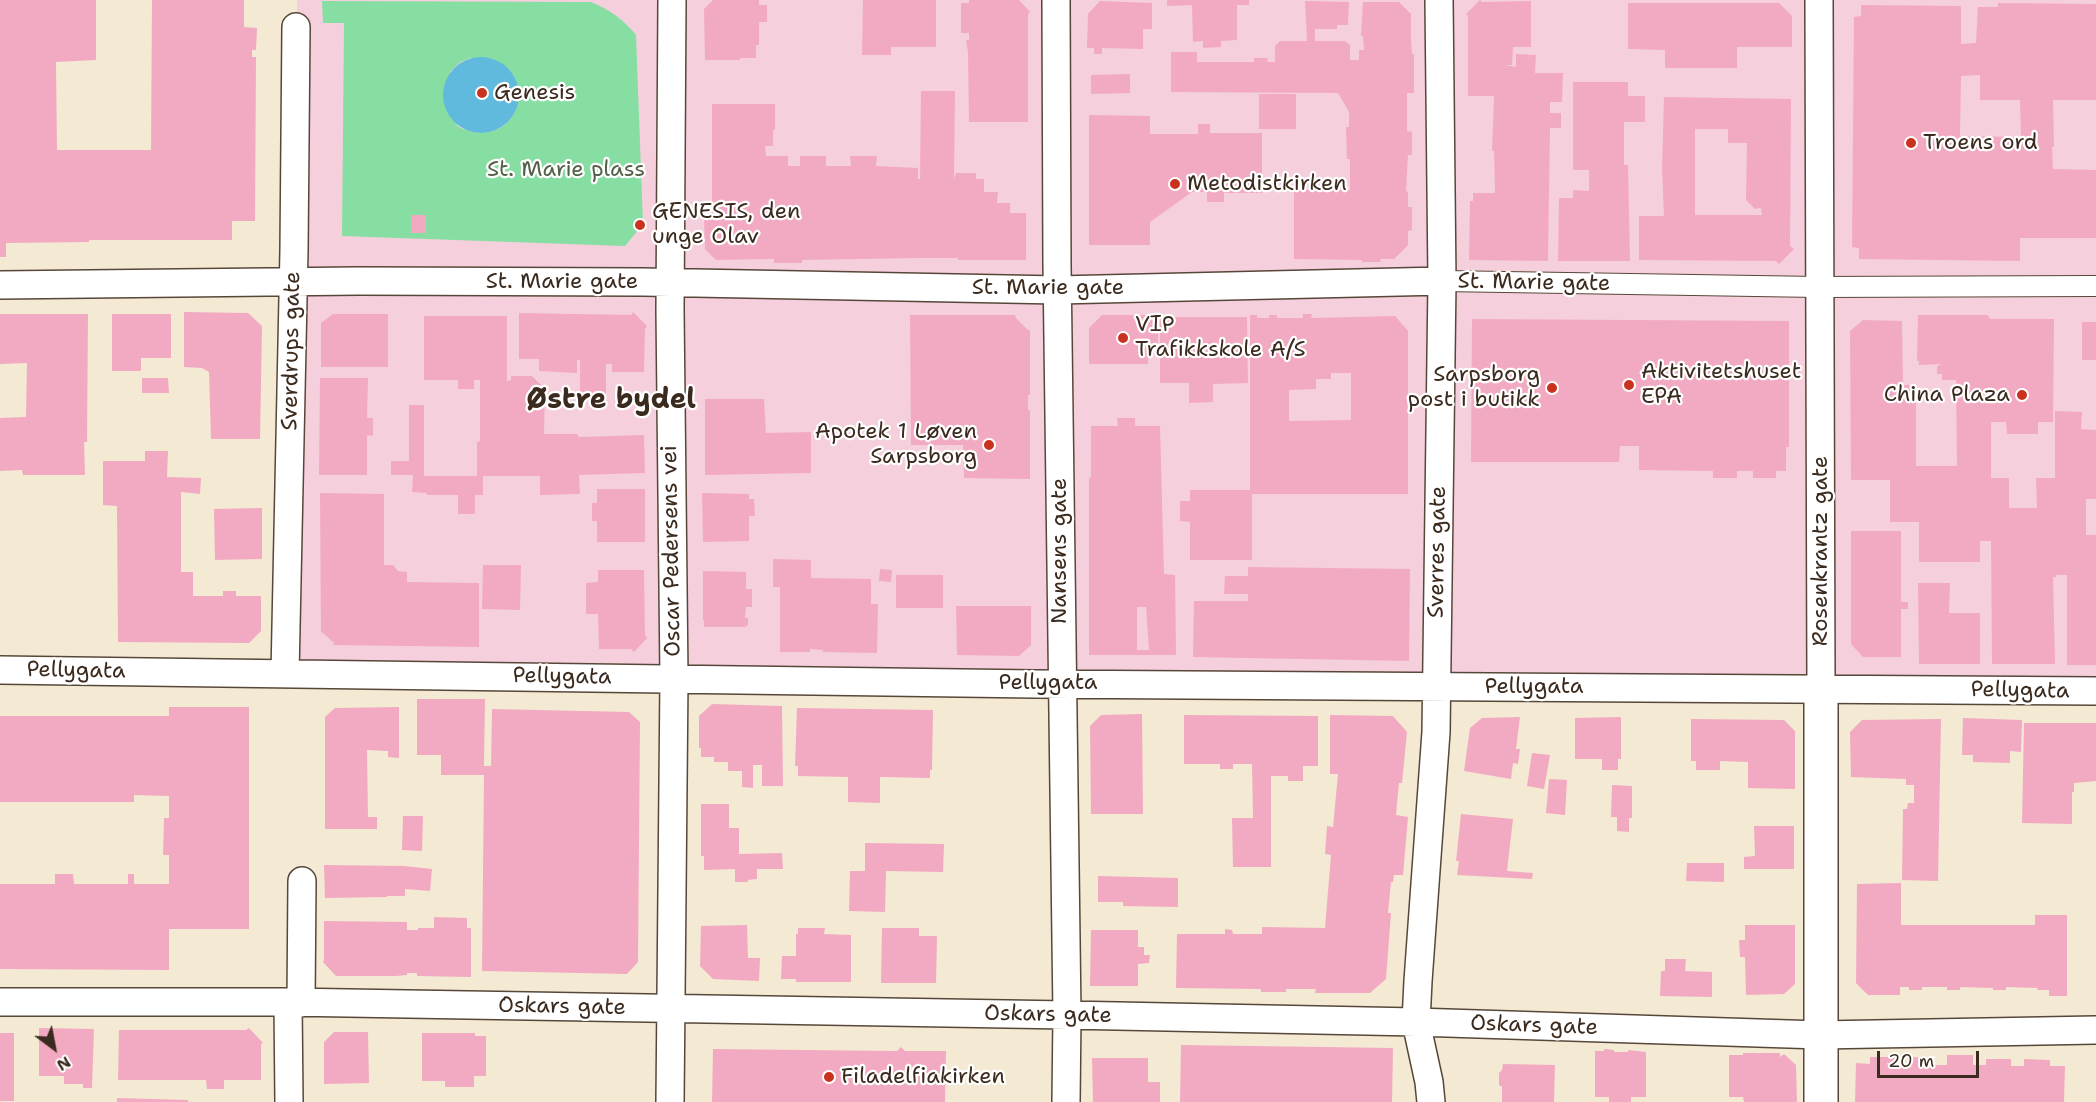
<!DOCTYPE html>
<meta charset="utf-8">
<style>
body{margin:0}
#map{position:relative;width:2096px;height:1102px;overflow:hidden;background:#f4e9d3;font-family:"Shantell Sans",sans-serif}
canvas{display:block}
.north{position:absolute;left:24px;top:1018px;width:60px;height:60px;-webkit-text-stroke:4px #fff;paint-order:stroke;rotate:148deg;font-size:16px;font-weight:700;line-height:24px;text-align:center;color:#3b2a1e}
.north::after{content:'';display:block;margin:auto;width:21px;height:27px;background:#3b2a1e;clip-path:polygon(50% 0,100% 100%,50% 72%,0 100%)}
.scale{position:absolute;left:1877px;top:1051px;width:102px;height:27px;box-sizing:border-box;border:3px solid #3b2a1e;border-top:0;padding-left:8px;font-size:18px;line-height:21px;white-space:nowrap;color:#3b2a1e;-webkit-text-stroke:4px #fff;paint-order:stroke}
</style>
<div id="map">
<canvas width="2096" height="1102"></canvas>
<div class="north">N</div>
<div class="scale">20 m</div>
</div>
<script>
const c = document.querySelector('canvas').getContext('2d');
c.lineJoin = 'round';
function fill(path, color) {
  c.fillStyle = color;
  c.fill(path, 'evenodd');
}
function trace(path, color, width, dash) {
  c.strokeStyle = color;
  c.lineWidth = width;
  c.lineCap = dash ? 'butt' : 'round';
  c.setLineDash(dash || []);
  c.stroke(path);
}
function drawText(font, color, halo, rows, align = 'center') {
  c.font = font + ' "Shantell Sans",sans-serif';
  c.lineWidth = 4.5;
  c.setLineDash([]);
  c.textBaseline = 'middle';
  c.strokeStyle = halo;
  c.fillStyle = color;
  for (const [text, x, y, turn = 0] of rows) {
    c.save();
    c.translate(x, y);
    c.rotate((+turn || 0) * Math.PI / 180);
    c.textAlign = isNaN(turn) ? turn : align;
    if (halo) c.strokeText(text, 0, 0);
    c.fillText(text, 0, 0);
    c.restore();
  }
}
fill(new Path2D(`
 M297 0H2096V691L285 674 294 250Z`), '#f5cfdc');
fill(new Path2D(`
 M322 1 591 2C610 10 623 19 636 35L643 224 625 246 342 236 344 23H323ZM470 58 513 74C532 115 495 147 457 126L450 72 459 63Z`), '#86dea3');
fill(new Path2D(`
 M443 95a38 38 0 1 1 76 0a38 38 0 1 1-76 0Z`), '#5fbadd');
fill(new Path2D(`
 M0 0H96V60L56 62 57 150H151L152 0H244V27L257 28 256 50H252V57H256L255 221H232V240H89V242L6 243V257H0Z
 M713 0H759V5H767V22H759V45H756V58H740V60H705L704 9Z
 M863 0H936V47H891V55H862Z
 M969 0H1019L1030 12 1028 14V122H969L968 52 966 40H969V33H961V3H969Z
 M1167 0H1249V5H1237V40L1221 41V47L1203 48V41L1193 42 1192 5 1167 6Z
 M1480 0 1482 2 1531 1V47H1513L1512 65H1505L1516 67V54L1536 55 1535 73H1563L1562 102H1550V113H1561V128H1550L1548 261 1469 260 1470 201H1473V193H1495L1494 151H1492L1494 96H1468V16L1466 14Z
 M1100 1 1152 3V29H1143V49L1102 48V54H1094V48H1087L1088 14Z
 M1305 1 1349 2 1348 25H1337V29H1315V41H1345L1350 45V60H1359V50H1364L1363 36H1361L1363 2H1399L1411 14V39L1412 54H1414V93H1407V131L1412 132V155H1408L1406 191 1408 192V207H1412V230L1408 231V245L1394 259H1380L1381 262H1362V260L1294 259V190H1350V159H1347L1346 127H1349V112L1338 93 1171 92V52H1197V62H1254V58H1268L1267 62H1275V46L1280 41H1307Z
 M1628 3H1779L1792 16V47H1737V68H1665V50L1628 49Z
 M1998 3 2096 4V100H2053L2054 147H2052L2053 169 2096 170V238H2020V261L1859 259V248L1852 247 1854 17 1861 16V5L1961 6V44L1976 43 1978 7H1998ZM1980 75V100H2020L2021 137 1960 136 1961 76Z
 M1130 74V93L1091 94V75Z
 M1573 82H1628V96H1645V122H1624V165H1628L1630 261H1558L1559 198H1573V190L1589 191V170H1573Z
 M921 91H955L954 179 956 173H976V179H984V192H998L997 203H1010V213H1026V260H958V258H918L802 260V263H774V259L716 260 705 249 704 220H712V104H775V130H773V146H765L766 156H788V166H800V156H826V166H851L850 156H877L876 166 918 168V179H920Z
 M1259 94H1296V129H1259Z
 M1664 97 1791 99 1790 246 1794 249 1779 264 1776 261 1639 260V216H1664L1662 168ZM1695 129H1728V143H1747L1746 200 1755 209 1761 208 1762 215H1695Z
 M1089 115 1150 116V134H1198V124H1210V133H1262V193H1224V202H1207V192H1192L1150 222V245H1089Z
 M411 215H426V233H411Z
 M184 312 248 313 262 326 260 439H211L209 372 202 368 184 367Z
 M633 312 647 326 645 329 644 372H612V364H606V394L580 393V360H577V373L539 371V359H519V313L631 315Z
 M0 314H88L87 442H84L85 475H23L22 470 0 471V418L26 417 27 363 0 364Z
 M112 314H171V358H141V371H112Z
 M333 314H388V367H321V323Z
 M1303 314H1312L1311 318 1395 316 1408 331V494H1252V560H1190V522L1180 521V501H1190V490H1250V315H1257V318H1269V315H1277V318H1303ZM1331 373H1351V420L1289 421V390L1316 389V379H1331Z
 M910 315H1016L1015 317 1028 330H1030V395H1028V410H1030V479L964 478 963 445H911Z
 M1102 315H1148L1149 318H1158V349H1148V364H1089V328Z
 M1918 315H1988L1990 319H2054L2053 422H2038V434H2007L2006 422H1991V478H2009V508H2037L2036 478H2055V411L2082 412 2081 429 2096 430V499H2086V535H2096V665H2067V575H2056V577H2053L2055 664H1992L1991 541H1980V562H1919V522H1890V480H1851L1850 331 1863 320 1902 321 1903 385H1916V466H1957L1956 380H1942V374H1937V366L1942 364 1919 365V361H1917Z
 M424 316H507V381L511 380V376H532L545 389 544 434H577L579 437 644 435 645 473 579 475 580 494 540 495V476H483V495H475V514H458V495H427V493L412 492 413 475H391V461H409V405H424V476H477V442L480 441V380H474V389H458V380H424Z
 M1160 317H1247L1248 383 1213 384V402L1189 403V383H1160Z
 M1472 319 1789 321V447H1786V471H1776V478H1753V471H1737V478H1713V471L1639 470V446H1620L1619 462H1471Z
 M2082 322H2096V360H2082Z
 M142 378H168L169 393H142Z
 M320 378H368L367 418H373V436L367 435V475H319Z
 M705 399H764L766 433 811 432V473L705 475Z
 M1117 418H1135V426H1160L1164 574 1175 575 1176 655H1089V478L1091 477V426H1118ZM1137 607H1146L1149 650H1137Z
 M145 451H168L167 477 201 478 200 494 181 492V572H193V596H223V591H236V596H261V631L249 643 118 642 117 506 103 505V461H145Z
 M597 489H645V542H597V521H592V503H597Z
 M320 493 384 494V565H393L398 571 407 572V582L479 583V647L333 645 334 643 322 632 321 633Z
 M702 493 749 494V499H754L755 516H749V541L703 542Z
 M262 508V559L215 560 214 509Z
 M1851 531H1901V602H1908V609H1901V657H1863L1851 644Z
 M773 559 811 560V578L871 579V604H878L877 653 823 652V650L810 649V652H780V587H773Z
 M483 565H521L520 610 482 609Z
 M1248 567 1410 569 1409 661 1193 657 1194 601H1248V594H1224L1225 576H1248Z
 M880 569 892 570 891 582 879 581Z
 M598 570H644L645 635 647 638 634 652 631 649H599L598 614H586V583L598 582Z
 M703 571 746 572V589H752V607H746L745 618H748V625L745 627H704V620H703Z
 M896 575H943V608H896Z
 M1918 583H1950L1949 613H1980V664H1919Z
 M956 606H1031V645L1019 656 957 655Z
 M417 699H485L484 766H491L492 709 629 712 640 722 638 962 627 974 482 971 484 775H441V755H417Z
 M712 704 782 706 783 786H762V765H753V788L742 787V771H728V762H714V757H701V748H699V716Z
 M169 707H249V929H169V970L0 969V884H55V874H73L74 884H128V874H134V884H169V855H163L164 818H169V796L134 795V802H0V716H169Z
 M399 707V758L388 757V751L367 750 368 817H377V829H325V717L335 708Z
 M797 708 933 710 932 770H930V778L880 777V803L848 802V777L798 776V766H795Z
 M1142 714 1143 814H1091L1090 726 1101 715Z
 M1184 715 1318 716V766H1303V781H1288V776H1271V867H1233L1232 818H1253L1252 764H1233V769H1220V764H1184Z
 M1330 715 1393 716 1407 732 1402 783H1399L1396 815 1408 817 1403 875H1394L1393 882H1391L1388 913H1391L1386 979 1370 993H1315L1316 989H1286V992H1261V989L1176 988 1177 934H1225V929L1232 930 1233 934H1262V927L1325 928 1331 855 1325 854 1327 826 1333 827 1338 774H1330Z
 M1520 717 1516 749H1520L1518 764 1513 763 1511 779 1464 771 1470 728 1482 718Z
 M1621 717V759H1618V770H1602V759H1575V718Z
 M1963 718 2022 720 2021 752 2010 751V763L1973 762V755H1962Z
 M1691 719 1784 720 1795 731V789L1748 788V762L1720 761V770H1696V761H1691Z
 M1941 719 1938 881 1902 880 1903 809H1907L1908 803H1914V785H1906V779L1851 777 1850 732 1862 720Z
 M2024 723H2096V781L2074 783V792H2072V824L2022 823Z
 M1532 753 1550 755 1544 789 1527 786Z
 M1549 779 1567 780 1565 815 1546 813Z
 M1612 785 1632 786V818H1629V832L1617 831V817H1611Z
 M701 804H729V828H739V854L782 853 783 869H757V879L748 880V882H735V869L704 870V856H701Z
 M1461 814 1513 819 1507 871 1533 873 1532 879 1457 875 1459 861H1456Z
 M403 816H423L422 851 402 850Z
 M1754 826H1794V869H1744V857L1755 856Z
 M865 843 944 844 943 872 886 871 885 912 849 911 850 871H865Z
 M1687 863H1724V882L1686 881Z
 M324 865 404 866 432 869 430 891 405 889V896H387V897L325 898Z
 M1098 876 1178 878V907L1123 906V902H1098Z
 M1901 883V925H2035V915H2067V996H2049V990H2037L2038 988 2006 987V990H1993V988L1960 987V990H1947V987H1922V990H1909V987H1900V995H1868L1856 983 1857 884Z
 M434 917 467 918V928H471V977L417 976V973H407V975L396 976H336L323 962 324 960V921L407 922V930H418V928H434Z
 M747 925 748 958H760L759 981 713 979 700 966 701 926Z
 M1745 925H1795V984L1784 994 1746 995 1745 957H1740L1739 940H1745Z
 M798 928H825L824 934 851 935V982H796V979H781L782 956H796V934H798Z
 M882 928H919V936H937L936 983H881Z
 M1091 930H1138V947H1144V955H1150L1149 963 1138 964V986H1090Z
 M1665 959H1686L1685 971 1712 972V997L1660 996 1661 971H1665Z
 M39 1028 94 1029 92 1088H83V1084H64V1076H39Z
 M249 1028 263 1043 261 1044V1080H224V1089H207L206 1080H118L119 1030H246Z
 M334 1032H368L369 1083 324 1084V1042Z
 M0 1033H14V1101H0Z
 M422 1033H475V1036H486V1076H474V1087H445V1081H422Z
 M1181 1045 1393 1048 1392 1102H1180Z
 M901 1047 905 1051H946L945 1102H712L713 1049 897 1051Z
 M1604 1049 1614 1050V1052H1628V1050L1646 1052V1097H1631V1102H1609V1097H1595V1051H1604Z
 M1743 1053H1780V1057L1784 1054 1796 1065 1797 1102H1744L1743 1097H1729V1055H1743Z
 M1947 1055H1973V1065H1986V1059H2011V1066H2024V1059L2050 1060V1066H2065L2064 1102H1855L1856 1063 1870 1064V1057H1896V1064H1909V1057L1934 1058V1065H1947Z
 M1092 1058H1148V1082H1160V1102H1093Z
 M1503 1064 1555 1065 1554 1102H1502V1087L1499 1085V1073L1502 1070Z
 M117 1098 188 1100V1102H117Z`), '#f2aac2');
const pedestrian = new Path2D(`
 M1442 281 1818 287 2096 286`);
const minor = new Path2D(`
 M1056 0 1057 265 1067 1015 1066 1102
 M1819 0C1818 230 1822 459 1821 689
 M0 285 358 281 643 282 1058 290 1442 281
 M0 670 1035 684 2096 691
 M285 674 294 250 296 27
 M0 1002H288L1067 1015 1416 1022 1820 1035 2096 1030
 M288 1002 289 1102
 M301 1003 302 881
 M670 1102 674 678 670 310 672 0
 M1431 1102 1429 1082 1416 1022 1418 981 1436 732 1442 281 1439 0`);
const tertiary = new Path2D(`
 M1821 1102V689`);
trace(pedestrian, '#574739', 22);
trace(minor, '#574739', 30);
trace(tertiary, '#574739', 36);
trace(pedestrian, '#fff', 20);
trace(minor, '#fff', 27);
trace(tertiary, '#fff', 33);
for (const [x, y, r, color] of [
 [482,93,6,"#c8321e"],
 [1911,143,6,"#c8321e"],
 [1175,184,6,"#c8321e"],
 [640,225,6,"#c8321e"],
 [1123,338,6,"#c8321e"],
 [1629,385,6,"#c8321e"],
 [1552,388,6,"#c8321e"],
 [2022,395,6,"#c8321e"],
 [989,445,6,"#c8321e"],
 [829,1077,6,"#c8321e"]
]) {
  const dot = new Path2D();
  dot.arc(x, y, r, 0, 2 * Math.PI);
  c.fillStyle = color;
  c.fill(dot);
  trace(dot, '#fff', 2);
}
drawText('22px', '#3b2a1e', '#fff', [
 ["Genesis",494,93],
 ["Troens ord",1923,143],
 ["Metodistkirken",1187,184],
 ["GENESIS, den",652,212],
 ["unge Olav",652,237],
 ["VIP",1135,325],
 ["Trafikkskole A/S",1135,350],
 ["Aktivitetshuset",1641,372],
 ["EPA",1641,397],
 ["Sarpsborg",1540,375,"right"],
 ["post i butikk",1540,400,"right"],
 ["China Plaza",2010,395,"right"],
 ["Apotek 1 Løven",977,432,"right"],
 ["Sarpsborg",977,457,"right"],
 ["Filadelfiakirken",841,1077]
], 'left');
drawText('22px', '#526046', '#fff', [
 ["St. Marie plass",566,170]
]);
drawText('22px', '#3b2a1e', '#fff', [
 ["St. Marie gate",562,282],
 ["St. Marie gate",1534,283,1],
 ["St. Marie gate",1048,288],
 ["Sverdrups gate",292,351,-89],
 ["Oscar Pedersens vei",672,551,-91],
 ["Nansens gate",1060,551,-90],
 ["Rosenkrantz gate",1821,551,-90],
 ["Sverres gate",1438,552,-89],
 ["Pellygata",76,671,1],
 ["Pellygata",562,677,1],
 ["Pellygata",1048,683],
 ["Pellygata",1534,687],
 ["Pellygata",2020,691,1],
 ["Oskars gate",562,1007,1],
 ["Oskars gate",1048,1015,1],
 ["Oskars gate",1534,1026,2]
]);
drawText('bold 28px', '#3b2a1e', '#fff', [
 ["Østre bydel",611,401]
]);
</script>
